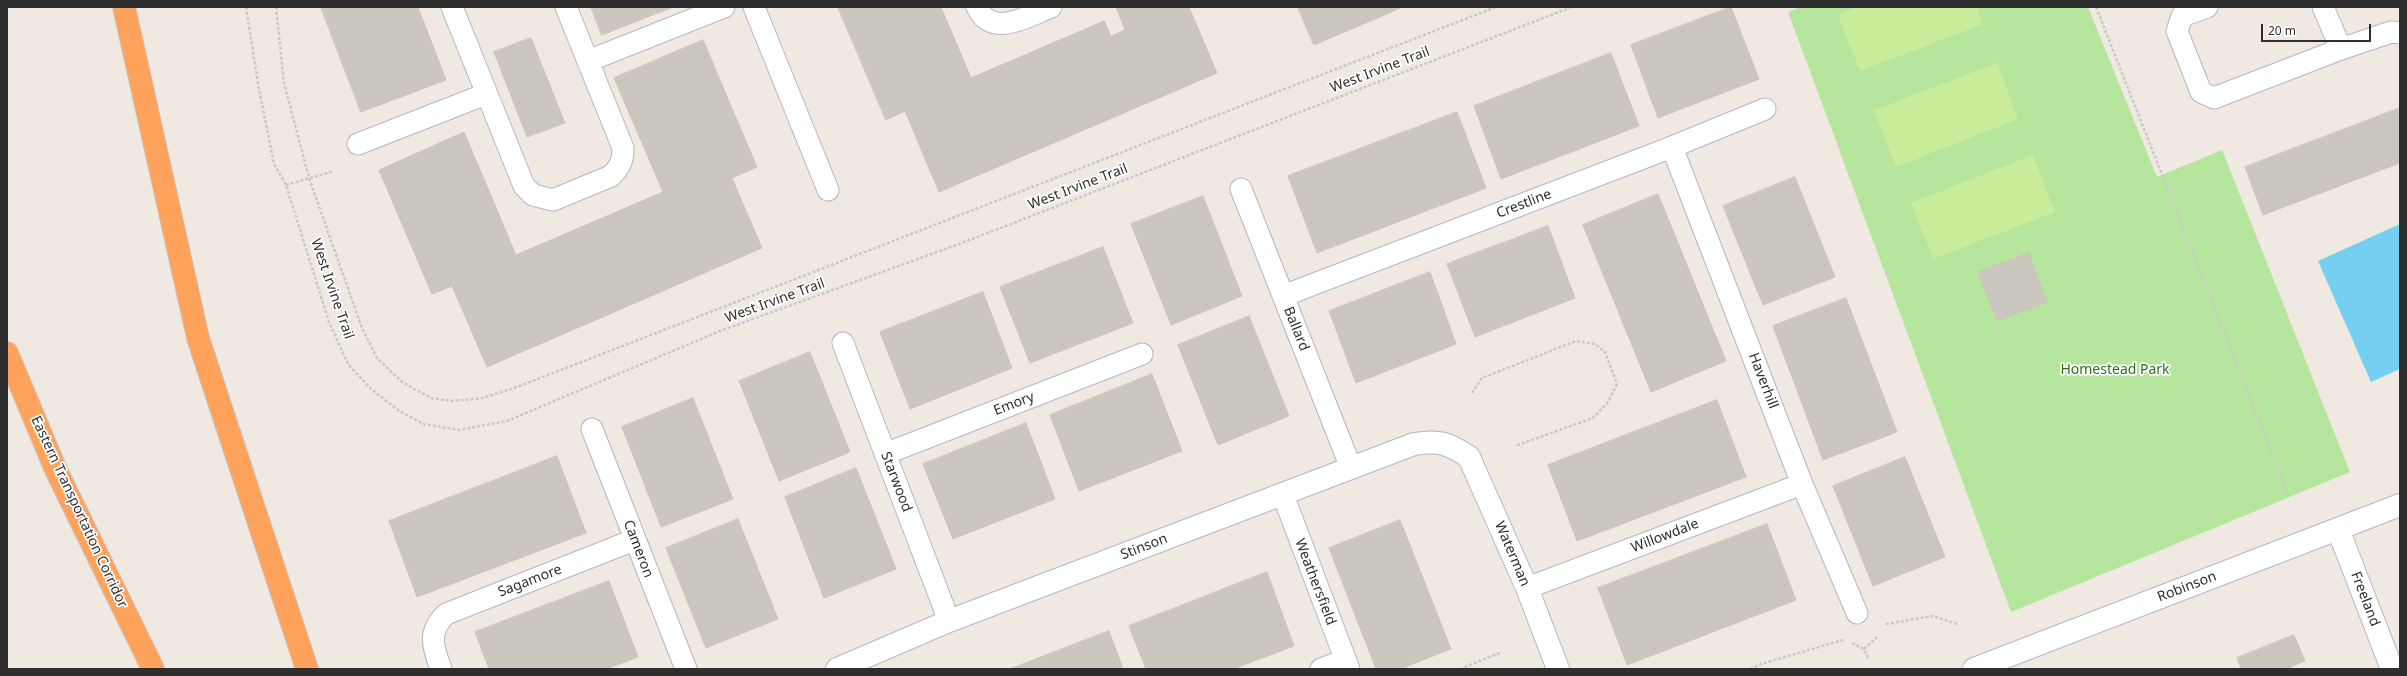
<!DOCTYPE html>
<style>
body{margin:0}
#map{position:relative;width:2407px;height:676px;overflow:hidden;background:#efe9e1;font-family:"Noto Sans",sans-serif}
canvas{display:block}
.frame{position:absolute;inset:0;border:8px solid #2e2e2e;pointer-events:none}
.scale{position:absolute;left:2261px;top:24px;width:110px;height:18px;box-sizing:border-box;border:2px solid #2e2e2e;border-top:0;padding-left:5px;font-size:12px;line-height:14px;white-space:nowrap;color:#2e2e2e;-webkit-text-stroke:3px #fff;paint-order:stroke}
</style>
<div id="map">
<canvas width="2407" height="676"></canvas>
<div class="frame"></div>
<div class="scale">20 m</div>
</div>
<script>
const c = document.querySelector('canvas').getContext('2d');
c.lineJoin = 'round';
function fill(path, color) {
  c.fillStyle = color;
  c.fill(path, 'evenodd');
}
function trace(path, color, width, dash) {
  c.strokeStyle = color;
  c.lineWidth = width;
  c.lineCap = dash ? 'butt' : 'round';
  c.setLineDash(dash || []);
  c.stroke(path);
}
function drawText(font, color, halo, rows, align = 'center') {
  c.font = font + ' "Noto Sans",sans-serif';
  c.lineWidth = 3.5;
  c.setLineDash([]);
  c.textBaseline = 'middle';
  c.strokeStyle = halo;
  c.fillStyle = color;
  for (const [text, x, y, turn = 0] of rows) {
    c.save();
    c.translate(x, y);
    c.rotate((+turn || 0) * Math.PI / 180);
    c.textAlign = isNaN(turn) ? turn : align;
    if (halo) c.strokeText(text, 0, 0);
    c.fillText(text, 0, 0);
    c.restore();
  }
}
fill(new Path2D(`
 M1800 7H2088L2157 177 2222 150 2350 472 2011 612 1788 12Z`), '#b6e59e');
fill(new Path2D(`
 M1858 7H1977L1983 24 1860 71 1838 15Z
 M1997 63 2018 119 1896 167 1874 110Z
 M2033 155 2055 212 1933 259 1911 203Z`), '#c9ec9a');
fill(new Path2D(`
 M2400 224V369L2371 382 2318 261Z`), '#75cff0');
const building = new Path2D(`
 M321 7H418L446 80 361 112Z
 M591 7H673L602 35Z
 M838 7H941L971 78 1104 21 1111 36 1125 30 1116 7H1189L1217 73 939 192 905 111 886 120Z
 M1298 7H1403L1314 45Z
 M1731 7 1759 79 1658 118 1631 45Z
 M531 38 565 123 527 137 494 52Z
 M703 40 757 167 732 178 762 248 487 367 452 286 432 294 379 170 464 132 516 255 663 192 614 78Z
 M1611 53 1639 126 1501 179 1474 106Z
 M2400 108V163L2263 215 2245 167Z
 M1457 112 1486 188 1317 253 1288 176Z
 M1795 177 1835 277 1763 305 1723 206Z
 M1658 194 1726 361 1651 392 1583 225Z
 M1203 196 1242 296 1171 325 1131 224Z
 M1548 226 1575 298 1475 337 1447 264Z
 M1103 247 1133 323 1030 363 1000 287Z
 M2029 253 2047 302 1997 321 1978 272Z
 M1430 272 1456 344 1356 383 1329 311Z
 M983 292 1012 368 910 409 880 332Z
 M1846 298 1897 432 1823 460 1773 326Z
 M1249 316 1289 416 1218 445 1178 345Z
 M810 352 850 452 779 481 739 381Z
 M1152 374 1182 451 1079 491 1050 415Z
 M693 398 733 499 661 527 622 427Z
 M1717 400 1746 477 1577 541 1548 465Z
 M1026 423 1055 499 953 539 923 464Z
 M557 456 586 533 417 597 389 521Z
 M1905 457 1945 557 1873 586 1833 486Z
 M856 468 896 569 824 598 785 497Z
 M738 519 778 619 706 648 666 548Z
 M1400 520 1451 649 1400 669H1376L1329 548Z
 M1767 524 1796 600 1627 665 1598 588Z
 M1267 572 1294 646 1233 669H1146L1129 626Z
 M609 581 638 657 606 669H489L475 632Z
 M1109 631 1123 669H1010Z
 M2294 635 2305 661 2286 669H2241L2237 658Z`);
fill(building, '#cbc7bf');
trace(building, '#cbc5ba', 1);
const service = new Path2D(`
 M452 7 524 186 533 195 553 200 611 176C620 167 623 161 623 148L566 7
 M754 7 828 190
 M977 7C992 39 1028 16 1051 7
 M2207 7 2182 16 2177 31 2201 92 2214 98 2341 49 2391 32 2400 33
 M2323 7 2341 49
 M588 61 724 7
 M358 144 486 94
 M1672 147 1802 484 1857 613
 M1241 189 1351 468
 M1283 296 1672 147 1765 109
 M843 343 949 621
 M592 429 686 669
 M885 454 1142 354
 M1283 495 1349 669
 M1527 588 1802 484
 M441 669C433 647 427 632 446 614L634 540
 M1321 669 1345 660`);
const minor = new Path2D(`
 M837 669 949 621 1414 444C1439 440 1448 443 1469 457L1527 588 1558 669`);
const tertiary = new Path2D(`
 M2338 529 2392 669
 M1974 669 2400 505`);
const motorway = new Path2D(`
 M124 7 198 338 307 669
 M7 353 56 470 153 669`);
trace(service, '#b4b7c1', 23);
trace(minor, '#b4b7c1', 24);
trace(tertiary, '#b4b7c1', 24);
trace(motorway, '#c9c9c9', 24);
trace(new Path2D(`
 M246 7 258 84 274 164 286 185 329 322 348 364 370 388 399 411 424 424 459 430 507 421 720 331 959 244 1572 7
 M276 7 284 83 309 178 362 328 377 358 402 382 431 398 452 401 483 398 517 387 1496 7
 M2096 7 2288 494
 M286 185 334 171
 M1472 393 1482 378 1576 341 1595 344 1605 352 1617 384 1608 402 1593 418 1515 446
 M1886 624 1933 616 1957 624
 M1852 643 1864 649
 M1868 658 1864 649 1877 637
 M1460 669 1502 652
 M1750 669 1761 664 1843 640`), '#c9c9c9', 2.5, [3, 2]);
trace(service, '#fff', 21);
trace(minor, '#fff', 22);
trace(tertiary, '#fff', 22);
trace(motorway, '#ffa35c', 22);
drawText('14px', '#2e2e2e', '#fff', [
 ["West Irvine Trail",1380,70,-21],
 ["West Irvine Trail",1078,187,-21],
 ["Crestline",1524,204,-21],
 ["West Irvine Trail",332,289,71],
 ["West Irvine Trail",775,301,-20],
 ["Ballard",1296,329,68],
 ["Haverhill",1763,381,69],
 ["Emory",1014,404,-21],
 ["Starwood",896,482,69],
 ["Eastern Transportation Corridor",79,512,65],
 ["Willowdale",1665,536,-21],
 ["Stinson",1144,547,-21],
 ["Cameron",638,549,69],
 ["Waterman",1512,554,67],
 ["Sagamore",530,581,-21],
 ["Weathersfield",1315,582,69],
 ["Robinson",2187,587,-21],
 ["Freeland",2365,599,69]
]);
drawText('14px', '#2c6e1b', '#fff', [
 ["Homestead Park",2115,370]
]);
</script>
